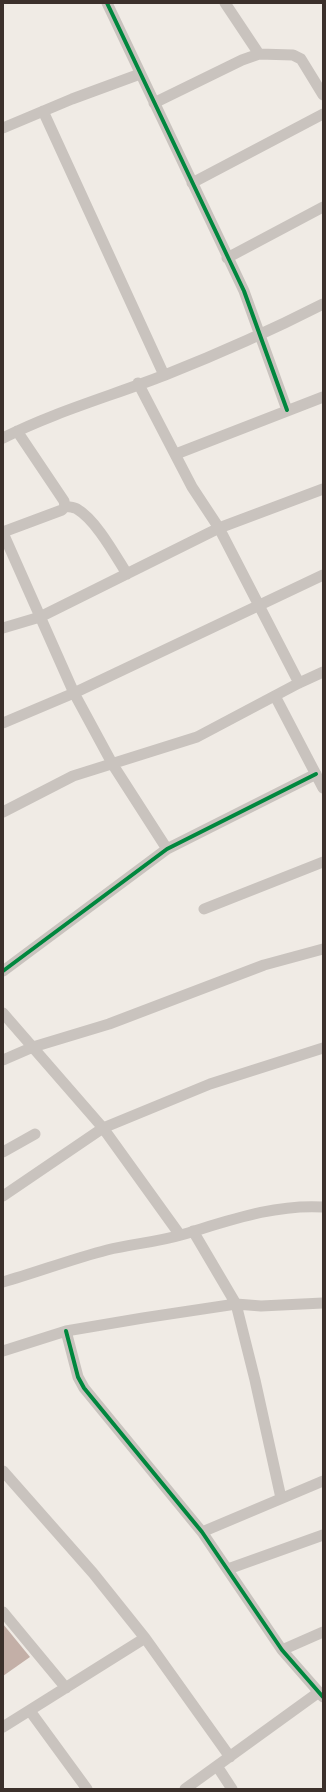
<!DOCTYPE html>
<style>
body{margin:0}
#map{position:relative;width:326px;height:1792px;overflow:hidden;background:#f0ebe5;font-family:Figtree,sans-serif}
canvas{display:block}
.frame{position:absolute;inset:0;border:4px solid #3b302b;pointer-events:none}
</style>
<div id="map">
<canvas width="326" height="1792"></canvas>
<div class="frame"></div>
</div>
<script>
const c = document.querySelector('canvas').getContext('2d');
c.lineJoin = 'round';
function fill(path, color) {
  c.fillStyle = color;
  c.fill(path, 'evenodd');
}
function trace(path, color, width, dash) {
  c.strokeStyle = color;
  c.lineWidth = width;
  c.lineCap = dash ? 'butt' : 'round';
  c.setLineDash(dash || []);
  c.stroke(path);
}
fill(new Path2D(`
 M3 1624 30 1657 3 1676Z`), '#c3afa7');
trace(new Path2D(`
 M107 3 244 291 287 410
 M225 3 259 54
 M154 103 242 60 259 54 293 55 301 59 323 95
 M43 111 164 375
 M3 128 72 99 140 74
 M192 183 323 114
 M227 258 323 207
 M138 383 192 487 219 528 299 683
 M3 438C54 412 111 396 165 375 218 354 272 330 323 304
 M176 454 323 397
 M65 506C68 507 74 507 77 509 96 520 115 555 127 574
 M3 532 62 510 65 506 64 501 17 431
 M3 533 74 693 113 765 167 849
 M3 628 40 617 219 528 323 489
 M275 696 323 788
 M3 723 74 693 323 575
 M3 812 73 776 197 737 299 683 323 672
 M204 909 323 862
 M3 971 167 849 316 774
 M3 1013 103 1128 180 1235
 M3 1060 33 1047 109 1024 264 965 323 949
 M3 1152 35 1134
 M3 1196 103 1128 210 1084 323 1048
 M193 1231 236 1304 255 1380 281 1498
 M3 1282C38 1272 72 1259 107 1250 132 1244 157 1242 181 1235 228 1221 274 1204 323 1207
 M66 1331 78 1377 84 1388 202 1532 282 1650 323 1697
 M3 1351 66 1331 143 1318 236 1304 261 1306 323 1303
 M3 1471 93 1573 145 1638 230 1757
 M202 1532 323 1481
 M228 1569 323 1535
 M3 1612 66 1688
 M282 1650 323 1632
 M30 1711 87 1789
 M3 1727 145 1638
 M217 1766 232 1789
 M185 1789 319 1692`), '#c9c3be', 11);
trace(new Path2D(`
 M107 3 244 291 287 410
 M3 971 167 849 316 774
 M66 1331 78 1377 84 1388 202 1532 282 1650 323 1697`), '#00873e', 4);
</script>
